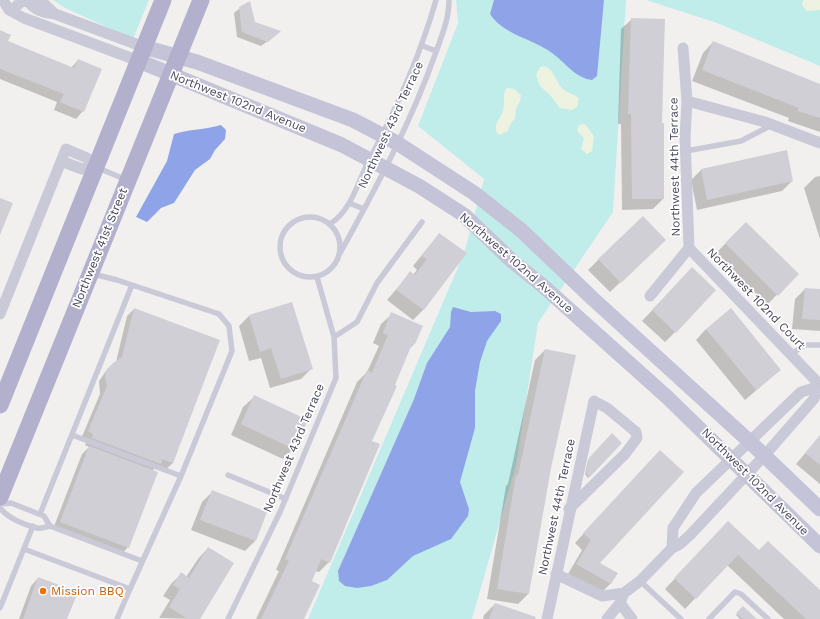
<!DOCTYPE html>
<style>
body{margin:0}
canvas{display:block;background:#f2f0ef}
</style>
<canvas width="820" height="619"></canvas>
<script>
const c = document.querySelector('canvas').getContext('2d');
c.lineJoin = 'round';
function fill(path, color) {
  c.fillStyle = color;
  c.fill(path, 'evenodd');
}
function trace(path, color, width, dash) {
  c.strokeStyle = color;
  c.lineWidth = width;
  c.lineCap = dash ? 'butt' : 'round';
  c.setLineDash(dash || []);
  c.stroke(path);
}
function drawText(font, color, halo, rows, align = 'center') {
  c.font = font + ' "Work Sans",sans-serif';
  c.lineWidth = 3.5;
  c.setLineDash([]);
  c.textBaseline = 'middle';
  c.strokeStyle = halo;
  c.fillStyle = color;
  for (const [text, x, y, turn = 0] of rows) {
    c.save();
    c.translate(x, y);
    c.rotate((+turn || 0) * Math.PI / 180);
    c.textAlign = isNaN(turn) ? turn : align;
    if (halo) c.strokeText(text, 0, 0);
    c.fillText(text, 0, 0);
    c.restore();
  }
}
fill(new Path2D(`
 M53 0H149L133 39 65 8Z
 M456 0H626L613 212 538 323 516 465 472 619H308L464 253 484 179 418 126 458 23Z
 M646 0H820V66L717 23Z`), '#c0edea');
fill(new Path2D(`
 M803 0H820V10L807 11 802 5Z
 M544 66C555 70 555 81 563 89 568 94 574 93 579 99L577 107 572 110 560 108 550 95 540 86 536 75 540 67Z
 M507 88 514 89 521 95 520 101 516 109 515 119 511 123 508 131 500 135 497 133C493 123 501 119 503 110 506 102 501 95 507 88Z
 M585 124 594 136 592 151 587 154 581 149 584 138 577 131 579 125Z`), '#eef2e1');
fill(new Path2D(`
 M494 0H604L597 76 592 80C575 78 566 63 552 53 532 38 505 36 490 14Z
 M221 125 226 130 225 139 215 150 210 159 195 170 174 203 161 208 147 222 136 217 167 161 174 134C189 129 205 130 221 125Z
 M453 307 471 312 495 311 501 314V321L487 341 480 362 475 391V428L460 482 469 509 468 516 451 539 413 556 387 580 371 586 357 588 345 586 339 581 338 571 414 399 427 363 450 327 451 312Z`), '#8fa4e8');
fill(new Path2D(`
 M240 8 254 23 280 32 261 46 237 37 234 13Z
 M632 19 661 124 663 199 653 209 622 210 621 124H618L621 29Z
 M0 31 7 42 71 68 78 60 83 111 76 119 54 110 57 102 0 79Z
 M713 42 820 85V132L788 121 789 118 692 81 703 53Z
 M786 151 792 181 782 191 697 210 691 180 701 170Z
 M820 176V239L804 188 815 177Z
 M746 223 797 274 767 305 715 254Z
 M439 234 465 253 423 310 413 320 387 300 410 273 413 275 417 270 413 266Z
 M654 250 610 292 588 270 599 259Z
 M682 279 675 332 665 342 642 321Z
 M805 289 820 290V331L792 329 795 299Z
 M134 309 218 341 173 463 165 470 156 467 152 471 128 547 121 555 53 529 82 454 89 447 85 445 87 441 81 439 100 394 99 381 106 371 116 362 127 316Z
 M392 314 415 343 409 349 371 441 329 562 319 572 315 571 311 581 303 619H256L279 571 276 570 357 382 367 372 379 346 373 343 381 324Z
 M249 316 311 369 301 379 270 388 261 358 249 361 239 326Z
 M706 329 780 370 745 400 696 340Z
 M545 350 550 467 528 594 518 604 487 599 506 486 508 484 535 360Z
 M254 397 294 448 283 459 231 435 243 407Z
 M612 434 621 443 588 478 585 474 588 460Z
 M820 436V484L796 464Z
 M651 460 599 563 616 573 610 584 601 593 568 574 582 550 575 543Z
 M212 492 255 541 245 551 191 530 202 502Z
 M718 533 759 551 820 591V619H784L727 565 685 609 665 589Z
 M208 548 199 619 159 618 170 600 163 596 171 584 181 574 186 577 198 559Z
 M38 578 66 619H19L31 586Z
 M495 604 523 619H483L484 615Z
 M743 608 755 619H740L736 615Z`), '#0003');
fill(new Path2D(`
 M250 1 255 22 281 31 268 42 242 32 239 7Z
 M631 18 665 19 662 123H664V199H632L631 114H628Z
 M0 30 11 35 8 41 74 68 78 59 102 69 84 112 60 102 64 94 0 69Z
 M713 41 820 84V118L798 111 799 108 702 70Z
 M787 150 793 181 707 200 701 169Z
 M0 198 13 203 0 235Z
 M643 216 666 240 621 283 598 259Z
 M746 222 799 274 778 296 725 243Z
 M439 233 467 253 424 310 396 290 410 271 415 275 427 259 422 256Z
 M692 267 716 290 676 333 652 310Z
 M805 288 820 289V320L802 319Z
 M292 302 313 369 281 379 271 348 260 352 249 315Z
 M134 308 220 340 173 463 162 459 161 464 92 438 93 434 88 431 107 386 105 377 107 369 113 363 122 357Z
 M731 308 781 370 756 390 706 329Z
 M391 312 423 326 415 344H412L395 385 397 386 372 441 380 444 330 563 321 559 312 581 320 585 304 619H261L289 561 285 559 367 370 372 373 388 335 383 333Z
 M545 349 576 355 551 468 529 594 497 589 516 475H518Z
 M254 395 308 420 294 449 241 424Z
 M612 433 622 443 590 477 586 473 589 458Z
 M820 435V465L805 453Z
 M89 446 158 472 129 548 60 522Z
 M660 450 684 472 600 563 618 573 611 584 576 564 591 540 583 533Z
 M212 490 267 512 256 541 200 520Z
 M728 521 759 550 768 541 820 590V619H806L738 555 696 599 674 578Z
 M208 547 234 563 200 619H188L169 607 180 589 173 585 181 572 189 578Z
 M38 577 78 592 67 619H23Z
 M495 603 536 617 535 619H489Z
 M743 606 757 619H743L736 613Z`), '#d0cfd6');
trace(new Path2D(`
 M423 46 436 51
 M686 151 741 141 772 125
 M98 168 127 180
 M349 203 364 209
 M280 247a30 30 0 1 1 60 0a30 30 0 1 1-60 0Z
 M330 224C352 210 358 181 369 160 397 108 420 56 436 0
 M339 255C375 190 411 123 436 52 442 35 449 19 449 0
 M334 337 357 322 377 283 422 222
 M791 354 805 345H820
 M72 435 181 476
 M228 475 286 499
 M0 504 11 503 44 516 50 526
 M0 508C8 518 24 525 37 528 41 529 46 527 50 526L142 561
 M40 514 132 285
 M24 549 130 589 181 476 232 351 229 326 219 314 117 280 93 274
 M640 581 681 619
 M0 608 33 526
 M117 619 130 589
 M228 619 280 512 336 378 334 337 317 277
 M709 619 735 592 741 594 768 619`), '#cac9d8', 5.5);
trace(new Path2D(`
 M3 0 9 10 24 18 139 61
 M27 0C34 10 43 13 55 14L144 47
 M40 0 55 14
 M11 11 21 2 27 1
 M687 101 765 122 820 143
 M61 161 82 169 96 167
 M689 248 820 385
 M650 296 689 248 685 137 687 101 683 48
 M0 314 66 149 87 158 96 167
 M672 548 673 528 696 493 801 392 820 386
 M556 574 602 596 624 593 640 581 672 548 680 544 690 535 764 456 813 400 820 387
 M620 603 632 619
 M547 619 594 401 607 408 636 432 637 438 625 454 569 509
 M607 619 620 603 624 593`), '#cac9d8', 11);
trace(new Path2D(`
 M144 47 197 62 353 120 397 143 474 193 522 231 592 298 749 441 820 509
 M139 61 342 145 419 186 464 215 512 261 543 286 667 397 820 546`), '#c4c3d7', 15);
trace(new Path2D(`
 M0 405 163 0
 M0 497 201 0`), '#b2b0cc', 17);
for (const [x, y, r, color] of [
 [43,591,4,"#e8710a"]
]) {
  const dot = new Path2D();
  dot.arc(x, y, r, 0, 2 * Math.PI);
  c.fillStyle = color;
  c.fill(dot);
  trace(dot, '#fff', 1.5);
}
drawText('12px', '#49485c', '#fff', [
 ["Northwest 102nd Avenue",238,102,22],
 ["Northwest 43rd Terrace",391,125,-65],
 ["Northwest 44th Terrace",675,167,-91],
 ["Northwest 41st Street",100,248,-68],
 ["Northwest 102nd Avenue",516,263,41],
 ["Northwest 102nd Court",756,299,46],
 ["Northwest 43rd Terrace",294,448,-67],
 ["Northwest 102nd Avenue",755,482,45],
 ["Northwest 44th Terrace",557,507,-78]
]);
drawText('12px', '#c56008', '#fff', [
 ["Mission BBQ",51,591]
], 'left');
</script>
